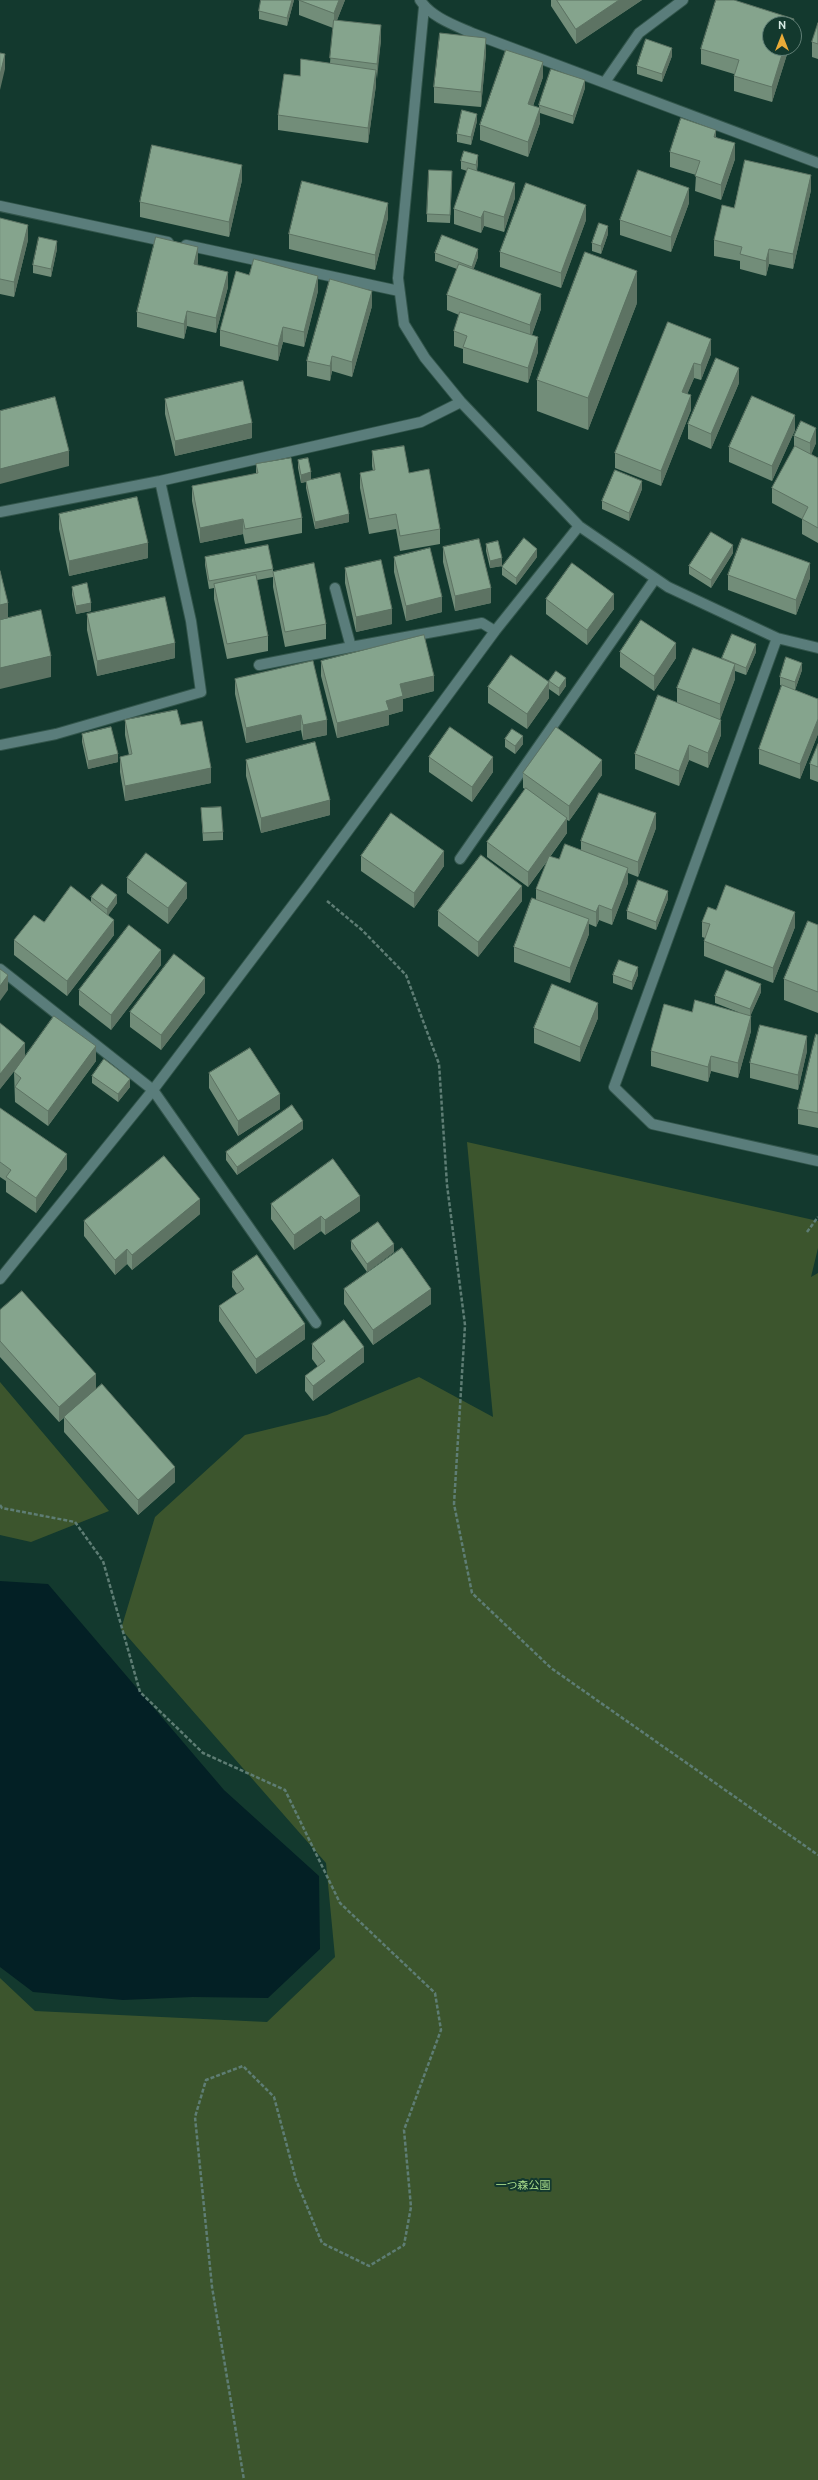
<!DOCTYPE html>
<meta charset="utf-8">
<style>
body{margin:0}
#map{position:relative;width:818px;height:2480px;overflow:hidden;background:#13392e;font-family:Ubuntu,sans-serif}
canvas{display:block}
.north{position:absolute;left:762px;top:16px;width:40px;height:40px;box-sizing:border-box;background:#13392e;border:1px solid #617f76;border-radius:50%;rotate:0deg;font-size:11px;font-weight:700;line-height:16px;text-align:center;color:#d5e9e2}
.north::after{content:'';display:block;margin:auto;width:14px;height:18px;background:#e9ab38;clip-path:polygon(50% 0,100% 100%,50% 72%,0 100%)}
</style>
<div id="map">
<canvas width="818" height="2480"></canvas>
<div class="north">N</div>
</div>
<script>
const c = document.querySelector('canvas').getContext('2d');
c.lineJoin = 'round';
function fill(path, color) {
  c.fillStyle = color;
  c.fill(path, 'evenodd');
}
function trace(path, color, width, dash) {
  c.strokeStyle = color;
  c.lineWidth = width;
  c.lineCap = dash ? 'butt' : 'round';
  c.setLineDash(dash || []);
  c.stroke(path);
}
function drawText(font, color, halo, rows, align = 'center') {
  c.font = font + ' Ubuntu,"Noto Sans JP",sans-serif';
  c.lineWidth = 4;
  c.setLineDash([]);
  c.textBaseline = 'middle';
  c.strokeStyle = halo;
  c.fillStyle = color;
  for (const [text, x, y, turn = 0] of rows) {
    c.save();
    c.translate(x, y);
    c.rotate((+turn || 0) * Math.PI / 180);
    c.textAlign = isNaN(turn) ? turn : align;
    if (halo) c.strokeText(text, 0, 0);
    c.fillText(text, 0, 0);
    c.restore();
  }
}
fill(new Path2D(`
 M467 1142 818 1221V1248L811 1277 818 1273V2480H0V1978L35 2011 267 2022 335 1957 326 1863 121 1629 155 1517 245 1435 327 1415 419 1377 493 1417Z
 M0 1382 109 1511 31 1542 0 1535Z`), '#3c552d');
fill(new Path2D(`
 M0 1581 48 1584 224 1790 319 1876 320 1949 268 1998 193 1997 123 2000 33 1992 0 1967Z`), '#032025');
const minor = new Path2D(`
 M420 0C431 17 454 25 472 33L818 163
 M424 7 398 278 404 324 425 358 461 402 579 526 668 587 777 638 818 648
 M605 82 639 33 683 0
 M0 206 168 242
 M186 245 399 291
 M0 512 160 481 421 422 461 402
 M335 588 351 647 482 623 495 631
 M777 638 614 1087 652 1124 818 1161
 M259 665 351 647
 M0 745 56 734 201 692 191 621 160 481
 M460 859 655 579
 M0 969 153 1090 316 1323
 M0 1279 153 1090 308 885 495 631 579 526`);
trace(minor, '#32554b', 12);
trace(new Path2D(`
 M327 901 362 930 406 975 439 1064 447 1185 465 1325 454 1504 472 1593 551 1668 818 1855
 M807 1232 818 1217
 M0 1505 2 1508 75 1522 103 1561 140 1692 203 1753 285 1790 340 1903 435 1993 441 2030 404 2130 411 2207 404 2245 369 2266 322 2243 296 2180 274 2097 243 2066 206 2080 195 2117 212 2287 244 2480`), '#5e7d74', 2.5, [4, 2]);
trace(minor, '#5a7d7b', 10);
fill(new Path2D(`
 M261 0H294L287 26 259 19V11Z
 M299 0H345L337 20 381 40 376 79V85L368 143 278 130V115L300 76 330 63 333 28 299 15Z
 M551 0H642L576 44 551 6Z
 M818 23V59L812 57V42Z
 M794 24 789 48 772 102 734 91V74L701 64V49Z
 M486 53 481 107 434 103V87Z
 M672 56 662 82 637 74V66Z
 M543 77 533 106 539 108V105L585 88 573 124 540 113V123L528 157 480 140V125Z
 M477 121 471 145 457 142V134Z
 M716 137 735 159 721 200 695 191 696 175 670 167V152Z
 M461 161 478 163 477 171 515 198 504 232 484 226 481 233 454 224V209L467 171 461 169Z
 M452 179 450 223 427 222V214Z
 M242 180 229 237 140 217V202Z
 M811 190 793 269 769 264 766 276 740 269V261L714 256V240L734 208Z
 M689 203 671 252 620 235V220Z
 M0 218 28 240 14 297 0 294Z
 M388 218 375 270 289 249V234Z
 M586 220 561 288 500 267V252Z
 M608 234 601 254 592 251V243Z
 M57 249 51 277 33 273V265Z
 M435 253 478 257 473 270 541 309 532 335 538 352 528 383 463 363V349L454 346V331L459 315 447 310V295L457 269 435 261Z
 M198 262 197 265 228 287 216 333 187 326 184 339 137 327V312Z
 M249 275 318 291 304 347 283 342 278 361 220 346V330Z
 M637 303 588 430 537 411V380Z
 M372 306 352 377 332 371 330 381 307 376V361Z
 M668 322 711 354 701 380 694 378 687 394 691 410 661 486 615 468V453Z
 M739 383 711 449 688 439V424Z
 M165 399 252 438 175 456 165 414Z
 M795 430 772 481 729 462V447Z
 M794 436 816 443 811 454 818 458V543L802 534V519L772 503V488L794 447Z
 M372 451 409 473 440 529V544L400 551 396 529 369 534 360 488V473L373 471 372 466Z
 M298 460 311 479 349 522 315 529 306 488V482L301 483 298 468Z
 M256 464 302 518V533L245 544 243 534 200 543 192 501V486L256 474Z
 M642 489 629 521 602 509V501Z
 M59 514 148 558 69 576 59 529Z
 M486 544 502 566 490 568 486 551Z
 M443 547 491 603 455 611 443 562Z
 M733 553 711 588 689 574V566Z
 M205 557 273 569V572L326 624V639L285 647 273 587V577L257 580 268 636V651L227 659 214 599V588L209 589 205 565Z
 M394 557 442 612 406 621 394 572Z
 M537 557 516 585 502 575V567Z
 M345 568 392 624 356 632 345 583Z
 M728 575 810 578 796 615 728 590Z
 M72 587 91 611 76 614 72 595Z
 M546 599 614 609 587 645 546 614Z
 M87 614 175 658 97 676 87 630Z
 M620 652 676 658 654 691 620 667Z
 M756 652 746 675 735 671V679L720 719 721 735 708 768 689 760 679 786 635 769V754L677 703V688L722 659V658Z
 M313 661 327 735 303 740 301 730 246 743 235 694V679Z
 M321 661 434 691 403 699V711L389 715V725L337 738 321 676Z
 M802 670 795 690 818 699V734L800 779 759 764V749L782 686 780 685V677Z
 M549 681 566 686 559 696 549 689V698L527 729 488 703V687L549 682Z
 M125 720 181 725 211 783 125 801 120 772V757L129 755 125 735Z
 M82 734 118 762 88 769 82 742Z
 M505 739 523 744 515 754 505 747Z
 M818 744V782L810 779V764Z
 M429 757 493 772 472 802 429 772Z
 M246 760 330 815 261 833 246 776Z
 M523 773 602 775 569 821 567 820V833L550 857 559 859 581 850V841L656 828 638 877 628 873V883L612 925 599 920 596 927 589 924V934L570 983 514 962V947L536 900V889L548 860 528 887 487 857V842L525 789 523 788Z
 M201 808 223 832V840L203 841Z
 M361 856 444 866 414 908 361 871Z
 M127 878 187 898 168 924 127 893Z
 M91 897 117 903 108 915 114 935 67 996 14 955V940L44 922 91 902Z
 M668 899 656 930 627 919V911Z
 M522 901 478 957 438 926V911Z
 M716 910 795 927 773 983 704 956V941L705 938 702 937V922Z
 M818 925V1013L784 1000V979Z
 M161 965 111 1030 79 1005V990Z
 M613 975H638L632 990 613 983Z
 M761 992 750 1016 751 1031 738 1078 711 1071 708 1082 651 1066V1051L692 1012H738L715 1003V996Z
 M205 993 161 1050 130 1027V1012Z
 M598 1018 580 1062 534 1043V1028Z
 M0 1023 25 1057 96 1061 48 1126 15 1102 14 1072 22 1061 0 1089Z
 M818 1035V1128L798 1124V1109Z
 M807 1051 798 1090 750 1078V1063Z
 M209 1073 280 1109 238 1136 209 1088Z
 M92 1076 130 1087 118 1102 92 1083Z
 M0 1108 67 1169 36 1213 6 1192V1181L0 1177Z
 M303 1129 237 1175 226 1160V1152Z
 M271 1204 360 1211 325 1235 321 1231 294 1250 271 1219Z
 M200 1214 132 1270 127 1264 115 1275 84 1236V1221Z
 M351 1241 394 1252 367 1272 351 1249Z
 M232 1272 305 1339 256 1374 219 1321V1306L237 1294 232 1287Z
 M344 1289 431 1304 373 1345 344 1304Z
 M0 1310 96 1389 175 1482 138 1515 64 1432V1418L59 1422 0 1357Z
 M312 1344 364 1362 313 1401 305 1391V1376L318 1367 312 1359Z`), '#728d79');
fill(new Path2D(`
 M292 0H294L287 26V18Z
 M339 0H345L334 28V13Z
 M619 0H642L576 44V29Z
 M381 25V40L377 79V64Z
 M486 38V53L481 107V92Z
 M672 48V56L662 82V74Z
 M784 48H789L772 102V87Z
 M5 54V69L0 90V75Z
 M543 62V77L528 120V104Z
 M376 70V85L368 143V128Z
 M585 80V88L573 124V116Z
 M540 108V123L528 157V142Z
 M477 114V121L471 145V137Z
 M716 130V145L714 137Z
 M735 143V159L721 200V185Z
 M478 155V163L476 173V165Z
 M242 165V180L229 237V222Z
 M811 175V190L793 269V254Z
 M515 183V198L504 232V217Z
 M689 188V203L671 252V237Z
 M388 203V218L375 270V255Z
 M586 205V220L561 288V273Z
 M484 211V226L481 233V218Z
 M28 225V240L14 297V282Z
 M608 226V234L601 254V246Z
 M57 241V249L51 277V269Z
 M198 247V262L194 279V264Z
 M478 249V257L472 274V267Z
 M769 249V264L766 276V261Z
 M637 271V303L588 430V398Z
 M228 272V287L216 333V318Z
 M318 276V291L304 347V332Z
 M372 291V306L352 377V362Z
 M541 294V309L530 340V325Z
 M187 311V326L184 339V324Z
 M283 327V342L278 361V346Z
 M538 337V352L528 383V368Z
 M711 339V354L701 380V365Z
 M332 356V371L330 381V366Z
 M694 363V378L682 407V392Z
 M739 368V383L711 449V434Z
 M691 395V410L661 486V471Z
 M795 415V430L772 481V466Z
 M252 423V438L175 456V441Z
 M816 428V443L810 458V443Z
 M69 451V466L0 484V469Z
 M311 472V480L301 483V475Z
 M642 481V489L629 521V513Z
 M349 514V522L315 529V522Z
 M243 519V534L200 543V528Z
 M148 543V558L69 576V561Z
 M733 545V553L711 588V580Z
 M537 549V557L516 585V578Z
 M502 558V566L490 568V561Z
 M810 563V578L796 615V600Z
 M491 588V603L455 611V596Z
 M614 594V609L587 645V630Z
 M442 597V612L406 621V606Z
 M8 603V618L0 620V605Z
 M91 603V611L76 614V606Z
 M392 609V624L356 632V617Z
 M175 643V658L97 676V661Z
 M676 643V658L654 691V676Z
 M756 644V652L746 675V668Z
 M51 656V677L0 689V668Z
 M802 663V670L795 690V682Z
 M735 664V679L720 720V704Z
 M434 676V691L403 699V711L389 715V725L337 738V723L386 701 400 684Z
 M566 678V686L559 696V688Z
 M549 682V698L527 729V714Z
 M301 715V730L246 743V728Z
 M818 719V734L800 779V764Z
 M327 720V735L303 740V725Z
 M721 720V735L708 768V753Z
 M523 736V744L515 754V746Z
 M689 745V760L679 786V771Z
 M118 754V762L88 769V761Z
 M493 757V772L472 802V787Z
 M602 760V775L569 821V806Z
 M211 768V783L125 801V786Z
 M330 800V815L261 833V818Z
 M656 813V828L638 877V862Z
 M567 818V833L528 887V872Z
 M444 851V866L414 908V893Z
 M628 868V883L612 925V910Z
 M187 883V898L168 924V908Z
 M522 886V901L478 957V942Z
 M668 891V899L656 930V922Z
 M117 895V903L107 917V909Z
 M599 905V920L596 927V912Z
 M795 912V927L773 983V968Z
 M589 919V934L570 983V968Z
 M114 920V935L67 996V981Z
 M161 950V965L111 1030V1015Z
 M638 967V975L632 990V982Z
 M8 975V990L0 1001V986Z
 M205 978V993L161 1050V1035Z
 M761 984V992L750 1017V1009Z
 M598 1003V1018L580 1062V1047Z
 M751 1016V1031L738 1078V1063Z
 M807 1036V1051L798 1090V1075Z
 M25 1043V1058L0 1089V1074Z
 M96 1046V1061L48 1126V1111Z
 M711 1056V1071L708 1082V1067Z
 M130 1079V1087L118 1102V1094Z
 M280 1094V1109L238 1136V1121Z
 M303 1121V1129L237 1175V1167Z
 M67 1154V1169L36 1213V1198Z
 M360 1196V1211L325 1235V1220Z
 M200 1199V1214L132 1270V1255Z
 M321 1216V1231L294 1250V1235Z
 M394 1244V1252L367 1272V1264Z
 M127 1249V1264L115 1275V1260Z
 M431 1289V1304L373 1345V1330Z
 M305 1324V1339L256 1374V1359Z
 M364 1347V1362L313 1401V1386Z
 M96 1374V1389L59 1422V1407Z
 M175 1467V1482L138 1515V1500Z`), '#5d7363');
const building = new Path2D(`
 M261 0H292L287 18 259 11Z
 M299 0H339L334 13Z
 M557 0H619L576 29Z
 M716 0H734L794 19 792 24H770V48H784L772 87 734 76 739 60 701 49Z
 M334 20 381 25 377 64 330 58Z
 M818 23V44L812 42Z
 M440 33 486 38 481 92 434 87Z
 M646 39 672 48 662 74 637 66Z
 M506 50 543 62 528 104 540 108 528 142 480 125Z
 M0 53 5 54 0 75Z
 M301 59 376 70 368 128 278 115 284 74 300 76Z
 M551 69 585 80 573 116 539 105Z
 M462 110 477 114 471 137 457 134Z
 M681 118 716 130 714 137 735 143 721 185 695 176 700 161 670 152Z
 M152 145 242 165 229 222 140 202Z
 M464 151 478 155 476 165 461 161Z
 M745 160 811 175 793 254 769 249 766 261 740 254 742 247 714 240 722 205 734 208Z
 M468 168 515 183 504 217 484 211 481 218 454 209Z
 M429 170 452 171 450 215 427 214Z
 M638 170 689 188 671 237 620 220Z
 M302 181 388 203 375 255 289 234Z
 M526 183 586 205 561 273 500 252Z
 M0 218 28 225 14 282 0 279Z
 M599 223 608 226 601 246 592 243Z
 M442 235 478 249 472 267 435 253Z
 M39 237 57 241 51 269 33 265Z
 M156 237 198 247 194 264 228 272 216 318 187 311 184 324 137 312Z
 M585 252 637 271 588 398 537 380Z
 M254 259 318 276 304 332 283 327 278 346 220 330 236 271 249 275Z
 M459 264 541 294 530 325 447 295Z
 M330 279 372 291 352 362 332 356 330 366 307 361Z
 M460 312 538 337 528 368 463 347 467 336 454 331Z
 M668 322 711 339 701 365 694 363 682 392 691 395 661 471 615 453Z
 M716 358 739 368 711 434 688 424Z
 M243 381 252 423 175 441 165 399Z
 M752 396 795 415 772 466 729 447Z
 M55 397 69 451 0 469V411Z
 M801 421 816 428 810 443 794 436Z
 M404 446 409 473 429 469 440 529 400 536 396 514 369 519 360 473 375 470 372 451Z
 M795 446 818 458V528L802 519 808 507 772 488Z
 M291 458 302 518 245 529 243 519 200 528 192 486 258 473 256 464Z
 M308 458 311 472 301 475 298 460Z
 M615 470 642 481 629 513 602 501Z
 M340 473 349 514 315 522 306 481Z
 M137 497 148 543 69 561 59 514Z
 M711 532 733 545 711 580 689 566Z
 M524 538 537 549 516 578 502 567Z
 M742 538 810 563 796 600 728 575Z
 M479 539 491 588 455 596 443 547Z
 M498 541 502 558 490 561 486 544Z
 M268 545 273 569 209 581 205 557Z
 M430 548 442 597 406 606 394 557Z
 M381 560 392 609 356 617 345 568Z
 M314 563 326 624 285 632 273 572Z
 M572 563 614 594 587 630 546 599Z
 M0 571 8 603 0 605Z
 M256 575 268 636 227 644 214 584Z
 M87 583 91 603 76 606 72 587Z
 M165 597 175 643 97 661 87 614Z
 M41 610 51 656 0 668V620Z
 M641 620 676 643 654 676 620 652Z
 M732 634 756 644 746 668 722 658Z
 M424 635 434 676 400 684 403 696 386 701 389 710 337 723 321 661Z
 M693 648 735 664 720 704 677 688Z
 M511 655 549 682 527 714 488 687Z
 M786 657 802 663 795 682 780 677Z
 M313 661 327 720 303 725 301 715 246 728 235 679Z
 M556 671 566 678 559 688 549 681Z
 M782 685 818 699V719L800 764 759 749Z
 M658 695 721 720 708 753 689 745 679 771 635 754Z
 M177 710 181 725 202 721 211 768 125 786 120 757 132 754 125 720Z
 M111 727 118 754 88 761 82 734Z
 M450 727 493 757 472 787 429 757Z
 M556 727 602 760 569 806 523 773Z
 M512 729 523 736 515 746 505 739Z
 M315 742 330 800 261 818 246 760Z
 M818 744V767L810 764Z
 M526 788 567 818 528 872 487 842Z
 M599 793 656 813 638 862 581 841Z
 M221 807 223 832 203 833 201 808Z
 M391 813 444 851 414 893 361 856Z
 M565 844 628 868 612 910 599 905 596 912 536 889 549 856 559 859Z
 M146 853 187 883 168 908 127 878Z
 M481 855 522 886 478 942 438 911Z
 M638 880 668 891 656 922 627 911Z
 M102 884 117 895 107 909 91 897Z
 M726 885 795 912 773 968 704 941 710 924 702 922 708 907 716 910Z
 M71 886 114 920 67 981 14 940 34 915 44 922Z
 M532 898 589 919 570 968 514 947Z
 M808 921 818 925V992L784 979Z
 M129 925 161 950 111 1015 79 990Z
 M174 954 205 978 161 1035 130 1012Z
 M619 960 638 967 632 982 613 975Z
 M0 969 8 975 0 986Z
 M726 970 761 984 750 1009 715 996Z
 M552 984 598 1003 580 1047 534 1028Z
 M695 1000 751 1016 738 1063 711 1056 708 1067 651 1051 664 1004 692 1012Z
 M54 1016 96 1046 48 1111 15 1087 21 1078 14 1072Z
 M0 1023 25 1043 0 1074Z
 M760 1025 807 1036 798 1075 750 1063Z
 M816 1034 818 1035V1113L798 1109Z
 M250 1048 280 1094 238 1121 209 1073Z
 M104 1059 130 1079 118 1094 92 1076Z
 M292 1105 303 1121 237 1167 226 1152Z
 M0 1108 67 1154 36 1198 6 1177 11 1170 0 1162Z
 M164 1156 200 1199 132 1255 127 1249 115 1260 84 1221Z
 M333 1159 360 1196 325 1220 321 1216 294 1235 271 1204Z
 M378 1222 394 1244 367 1264 351 1241Z
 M402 1248 431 1289 373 1330 344 1289Z
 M257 1255 305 1324 256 1359 219 1306 244 1289 232 1272Z
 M22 1291 96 1374 59 1407 0 1341V1310Z
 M344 1320 364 1347 313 1386 305 1376 325 1361 312 1344Z
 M102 1384 175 1467 138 1500 64 1417Z`);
fill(building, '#85a48d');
trace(building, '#5d7363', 1);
drawText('11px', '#a6d989', '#13392e', [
 ["一つ森公園",523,2185]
]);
</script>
